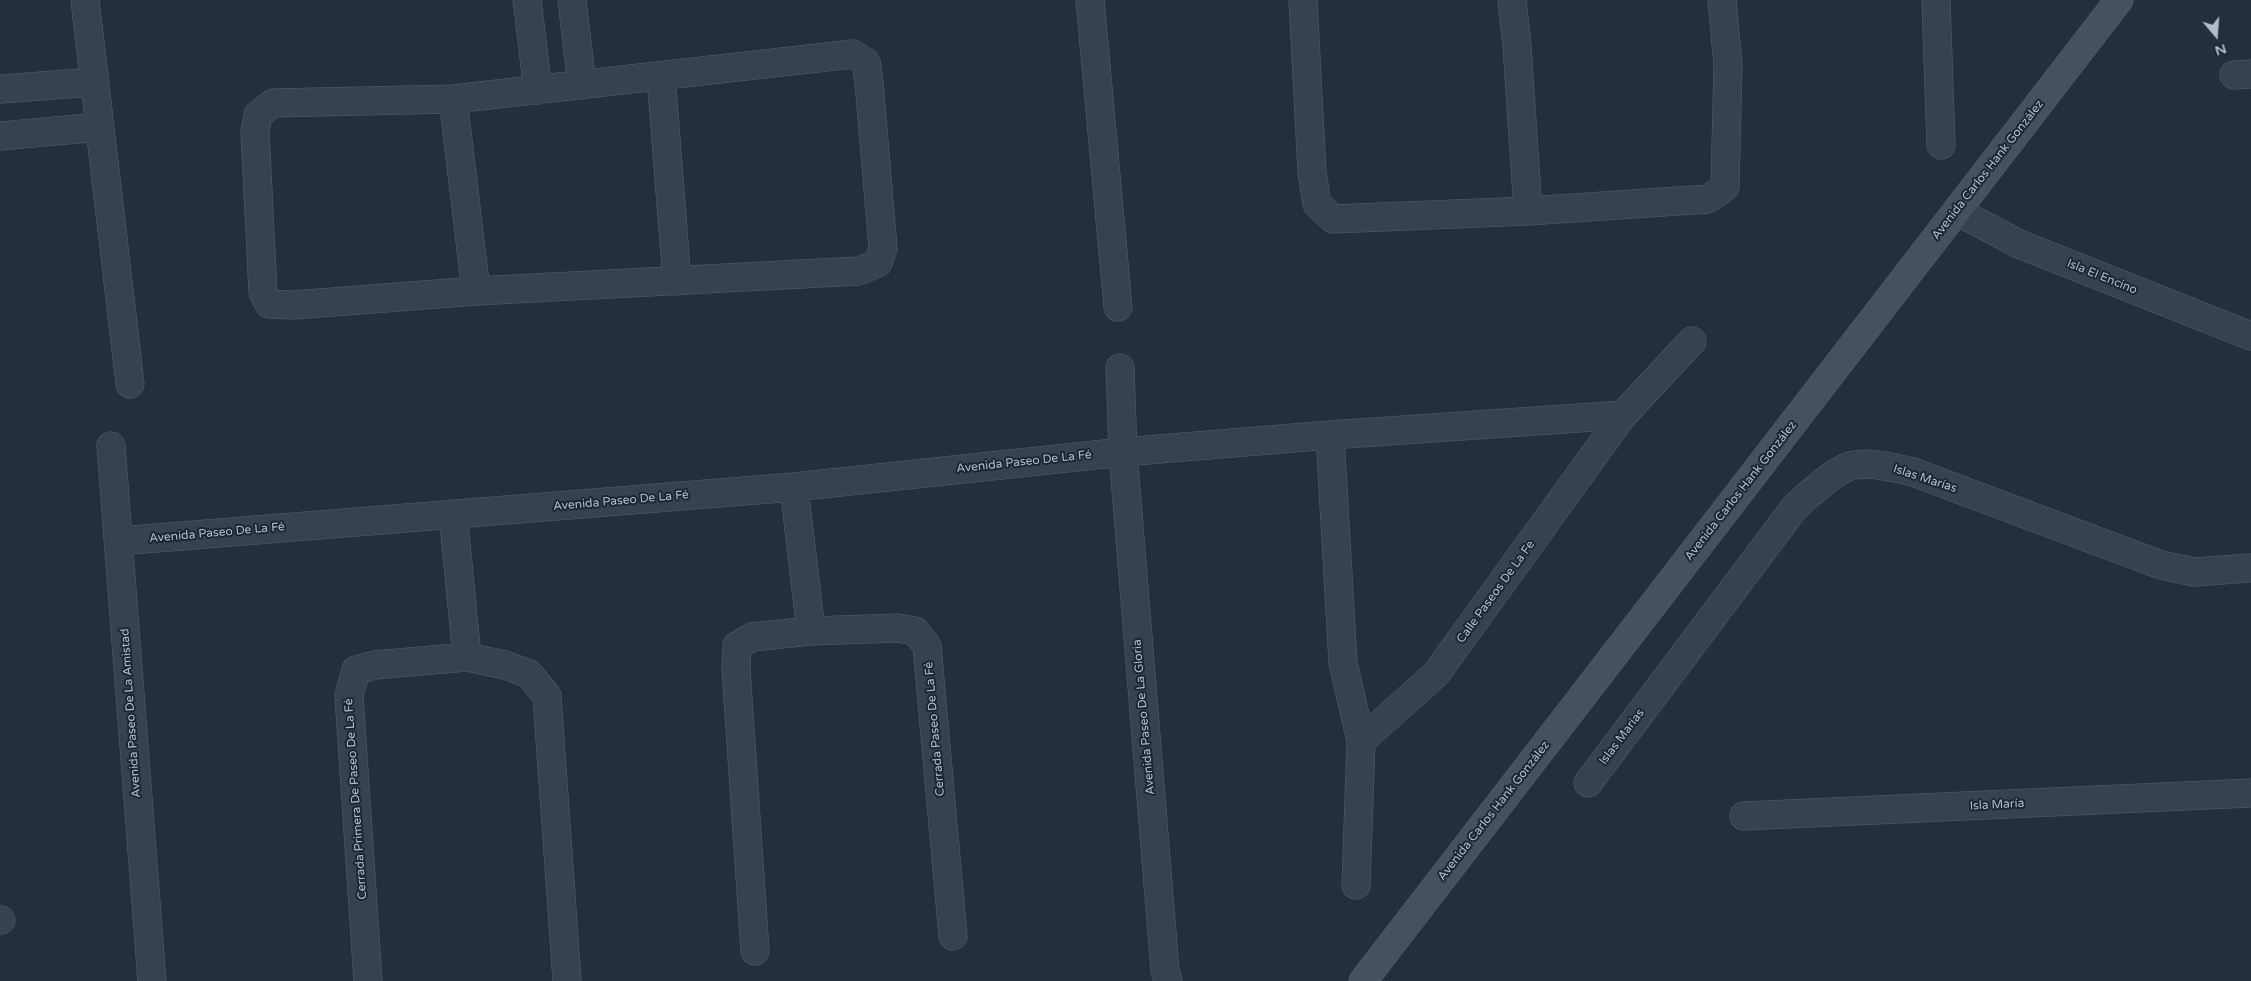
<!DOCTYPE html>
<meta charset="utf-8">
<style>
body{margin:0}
#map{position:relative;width:2251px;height:981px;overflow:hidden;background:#242f3e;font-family:"Varela Round",sans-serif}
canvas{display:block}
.north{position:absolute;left:2191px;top:10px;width:50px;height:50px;-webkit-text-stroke:4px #1d2633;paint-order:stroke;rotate:162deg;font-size:14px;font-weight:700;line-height:20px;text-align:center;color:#b4bcc9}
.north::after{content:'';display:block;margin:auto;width:18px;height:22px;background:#b4bcc9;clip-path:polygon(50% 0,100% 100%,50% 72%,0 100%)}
</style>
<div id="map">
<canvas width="2251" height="981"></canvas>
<div class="north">N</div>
</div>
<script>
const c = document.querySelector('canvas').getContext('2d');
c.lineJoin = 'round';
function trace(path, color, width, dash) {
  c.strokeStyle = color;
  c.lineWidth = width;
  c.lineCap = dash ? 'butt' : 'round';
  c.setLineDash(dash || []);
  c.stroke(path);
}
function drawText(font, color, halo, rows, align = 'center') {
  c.font = font + ' "Varela Round",sans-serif';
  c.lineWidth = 4;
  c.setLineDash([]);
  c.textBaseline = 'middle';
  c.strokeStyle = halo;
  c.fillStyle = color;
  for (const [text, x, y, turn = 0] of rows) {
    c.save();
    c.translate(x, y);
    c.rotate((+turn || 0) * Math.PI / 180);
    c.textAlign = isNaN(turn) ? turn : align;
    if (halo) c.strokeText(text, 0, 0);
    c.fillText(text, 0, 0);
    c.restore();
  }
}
const minor = new Path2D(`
 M85 0 130 384
 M527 0 538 90
 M572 0 582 85
 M1090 0 1118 307
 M1303 0 1312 172 1317 204 1333 219 1528 211 1708 199 1725 187 1728 65 1722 0
 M1512 0 1517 46 1528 211
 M1936 0 1941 145
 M2234 75 2251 74
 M661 76 677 281
 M0 89 94 82
 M453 99 476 291 294 305 269 304 263 292 255 132 258 115 273 103 453 99 853 54 866 62 869 82 883 248 878 263 859 271 476 291
 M0 136 99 127
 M1957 211 2019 244 2251 336
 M1120 368 1123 452 1165 970 1168 981
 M1330 435 1343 663 1361 741 1356 885
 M111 446 152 981
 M794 487 811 631
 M453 514 467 657
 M119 541 794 487 1123 452 1330 435 1623 415
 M1361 741 1436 674 1623 415 1692 341
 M1588 783 1795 507C1809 495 1837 467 1855 465 1874 462 1895 468 1913 472L2161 565 2194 572 2251 568
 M1744 816 2251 793
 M0 920H1
 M755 951 736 669 737 646 752 637 811 631 898 628 915 631 927 646 953 936
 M368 981 349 696 356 670 375 665 467 657 505 665 529 674 547 696 567 981`);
const secondary = new Path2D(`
 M1363 981 2119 0`);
trace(minor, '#565f6c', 29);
trace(secondary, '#565f6c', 29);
trace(minor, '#38414e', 28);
trace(secondary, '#465061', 28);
drawText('12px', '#b4bcc9', '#1d2633', [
 ["Avenida Carlos Hank González",1988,170,-52],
 ["Isla El Encino",2102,277,22],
 ["Avenida Paseo De La Fé",1024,462,-6],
 ["Islas Marías",1925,479,18],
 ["Avenida Carlos Hank González",1741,491,-52],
 ["Avenida Paseo De La Fé",621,501,-5],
 ["Avenida Paseo De La Fé",217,533,-5],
 ["Calle Paseos De La Fe",1496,592,-54],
 ["Avenida Paseo De La Amistad",131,713,-94],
 ["Avenida Paseo De La Gloria",1144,717,-95],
 ["Cerrada Paseo De La Fé",935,729,-95],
 ["Islas Marías",1622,737,-53],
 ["Cerrada Primera De Paseo De La Fé",356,799,-94],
 ["Isla María",1997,805,-3],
 ["Avenida Carlos Hank González",1494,811,-52]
]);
</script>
